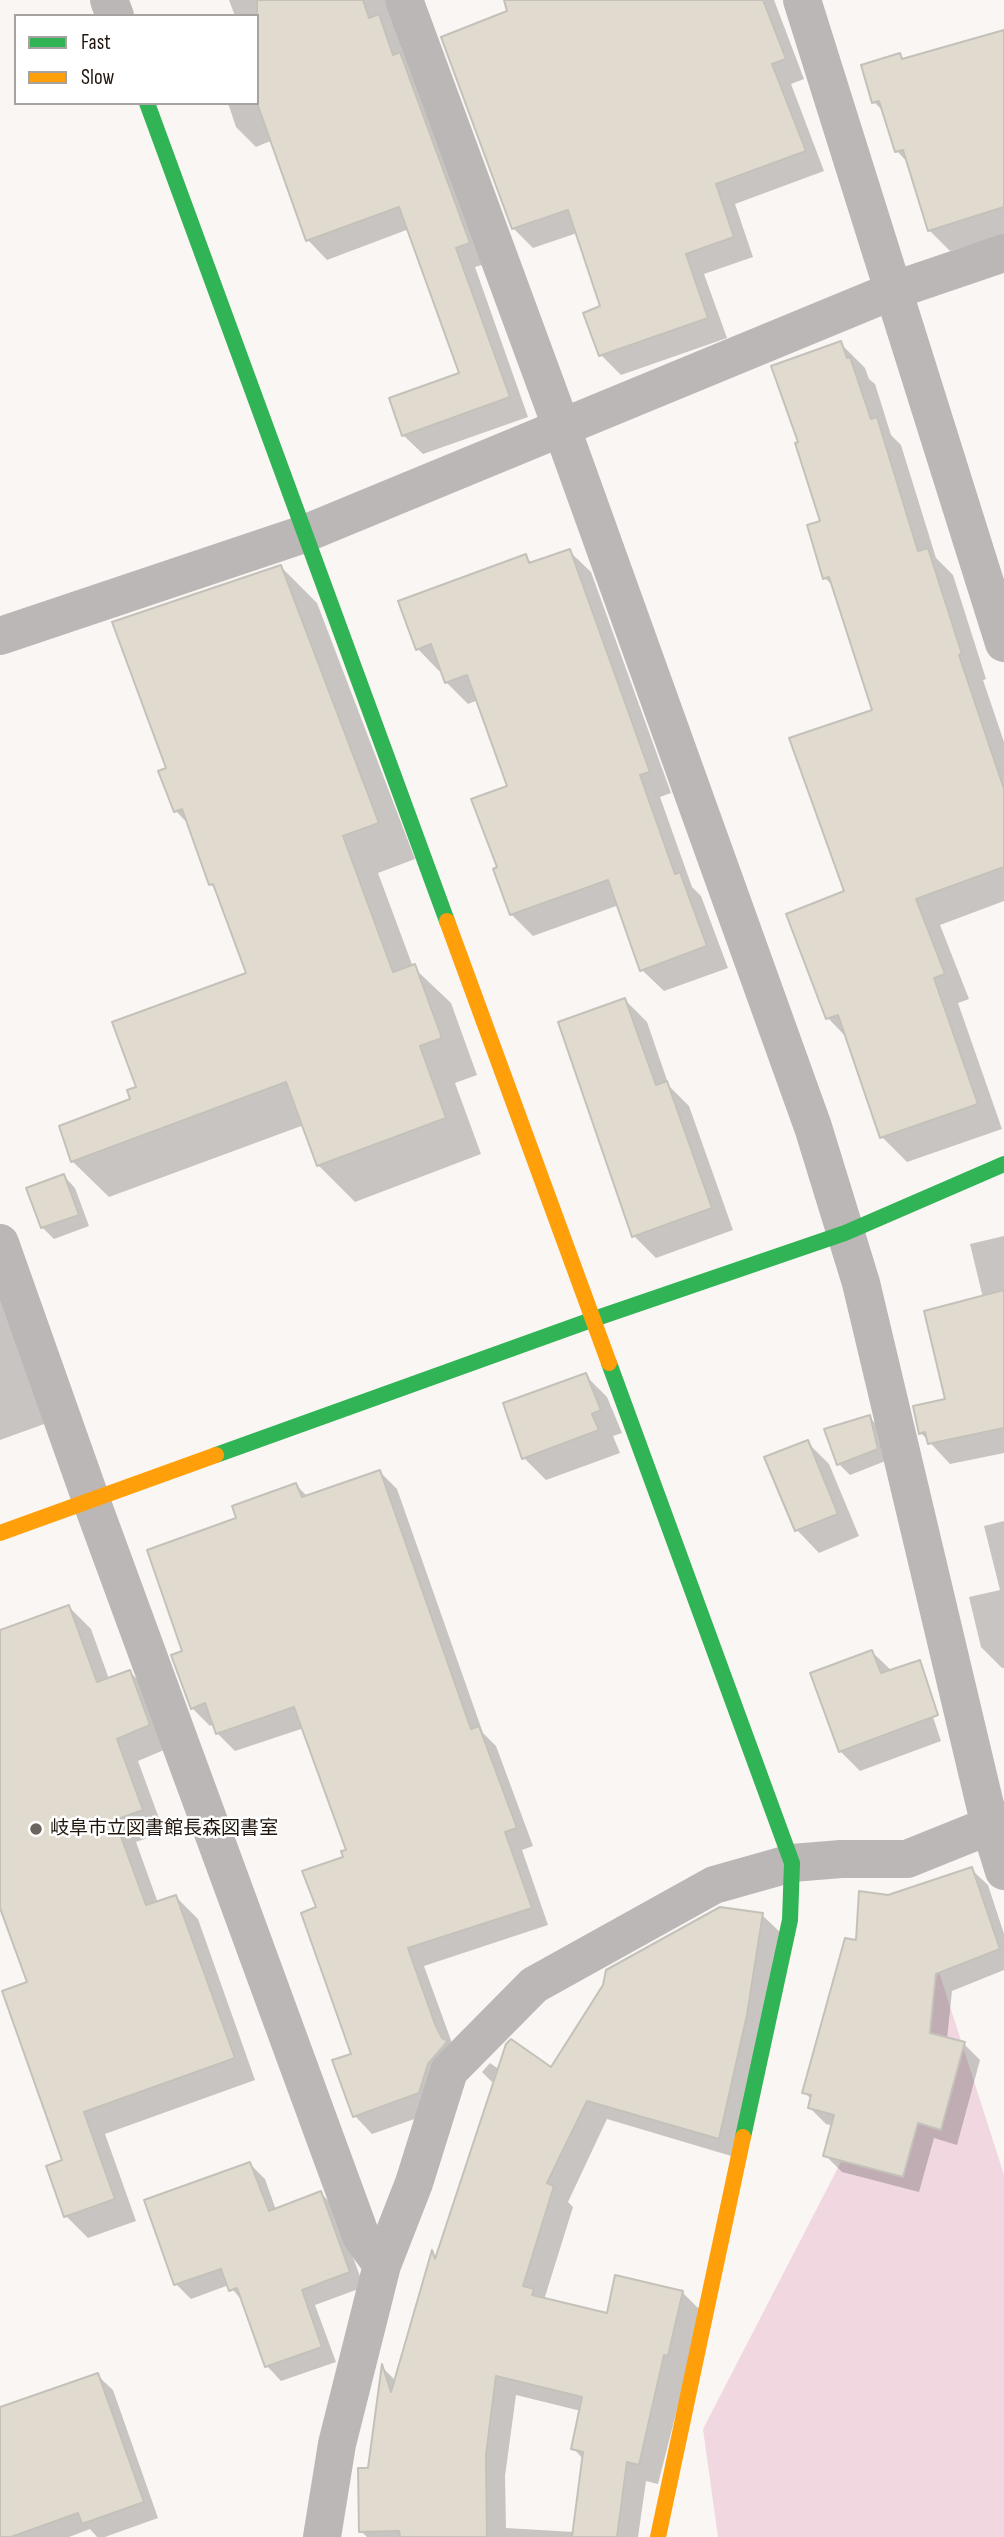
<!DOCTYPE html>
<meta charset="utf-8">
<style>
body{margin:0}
#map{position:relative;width:1004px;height:2537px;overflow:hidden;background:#f9f6f3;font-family:"Sofia Sans Condensed",sans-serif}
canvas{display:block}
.legend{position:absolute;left:14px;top:14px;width:245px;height:91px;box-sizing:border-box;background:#fff;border:2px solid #a6a29f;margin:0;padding:9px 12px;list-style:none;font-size:21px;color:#20160e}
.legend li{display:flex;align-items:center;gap:14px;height:35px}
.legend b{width:35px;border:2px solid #a6a29f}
</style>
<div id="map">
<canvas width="1004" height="2537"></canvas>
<ul class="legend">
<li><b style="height:9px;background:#30b455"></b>Fast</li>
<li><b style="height:9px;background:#ff9f0a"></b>Slow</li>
</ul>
</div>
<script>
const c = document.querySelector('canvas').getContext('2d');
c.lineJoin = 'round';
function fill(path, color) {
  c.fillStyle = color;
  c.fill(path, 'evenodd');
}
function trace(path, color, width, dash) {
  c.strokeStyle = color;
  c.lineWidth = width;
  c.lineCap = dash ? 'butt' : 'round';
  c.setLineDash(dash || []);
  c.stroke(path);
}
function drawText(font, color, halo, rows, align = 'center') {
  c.font = font + ' "Sofia Sans Condensed","Noto Sans JP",sans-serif';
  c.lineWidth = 5;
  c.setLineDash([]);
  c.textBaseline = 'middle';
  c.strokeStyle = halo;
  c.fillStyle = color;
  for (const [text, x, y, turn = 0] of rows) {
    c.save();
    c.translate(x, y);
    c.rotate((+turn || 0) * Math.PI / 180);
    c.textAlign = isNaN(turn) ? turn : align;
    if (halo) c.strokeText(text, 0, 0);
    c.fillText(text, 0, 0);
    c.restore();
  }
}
fill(new Path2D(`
 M939 1972 1004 2175V2537H718L703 2429Z`), '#f1d7e0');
fill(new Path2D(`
 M229 0H399L489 263 475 267 528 417 423 454 403 435 462 374 409 229 327 260 308 240 273 140 256 147 236 127 228 103H257V16H235Z
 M546 0H774L804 79 791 84 824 171 735 204 753 257 704 274 727 338 621 375 601 355 602 307 577 233 533 248 513 228Z
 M1004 32V235L950 251 929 230 909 164 897 151 885 113 874 102 900 55 905 60Z
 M840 343 865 368 869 379 875 384 891 435 901 445 936 558 953 575 986 679 983 680 1004 742V901L940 925 969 999 958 1003 1002 1129 907 1162 882 1137 847 1038 828 1018 874 711 834 587 825 578 822 522Z
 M569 551 591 572 671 793 660 797 692 887 701 896 728 968 664 991 642 970 619 905 533 936 511 914 499 868 509 787 478 700 468 704 446 682 442 670 439 671 418 649 525 556 533 564Z
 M281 567 317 603 415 859 378 873 413 967 451 1003 477 1075 455 1083 481 1154 355 1202 318 1165 304 1125 109 1197 72 1161 132 1100 138 1088 248 974 218 891 210 884 189 825 176 811 169 769Z
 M625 1000 647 1022 669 1086 689 1106 733 1230 656 1258 634 1236Z
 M64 1176 75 1188 89 1226 54 1239 42 1227Z
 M1004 1236V1453L950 1464 921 1433 947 1400 983 1298 970 1244Z
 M0 1295 47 1423 0 1440Z
 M585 1375 607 1397 622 1433 613 1436 620 1453 546 1480 524 1458Z
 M869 1417 880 1428 888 1460 850 1475 839 1464Z
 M807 1442 829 1464 859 1536 819 1553 797 1530 766 1458Z
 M380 1472 397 1489 483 1733 496 1746 533 1846 522 1850 548 1925 424 1966 452 2043 437 2111 372 2134 355 2116 353 2055 318 1908 348 1851 304 1728 235 1751 217 1733 214 1724 210 1726 192 1708 184 1652 238 1519 296 1485 308 1497Z
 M1004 1521V1668H1002L981 1647 969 1597 1000 1590 984 1526Z
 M69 1607 91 1629 109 1679 130 1672 152 1694 171 1747 138 1761 164 1832 136 1842 158 1903 176 1897 198 1919 255 2080 105 2134 136 2221 88 2238 66 2216 48 2167 64 2161 29 1983 0 1903V1632Z
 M872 1652 892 1671 923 1687 941 1741 860 1771 840 1751Z
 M971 1869 988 1885 1004 1934V1970L952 1991 947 2039 964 2044 980 2060 957 2145 934 2138 919 2192 842 2172 825 2155 833 2126 826 2124 810 2108 812 2100 804 2092 857 1943 888 1897Z
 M762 1915 782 1934 738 2158 607 2119 568 2202 573 2207 544 2300 608 2315 682 2292 702 2312 658 2484 646 2481 638 2537H367L361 2531 383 2368 396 2381 433 2253 437 2258 496 2080 492 2082 482 2072 490 2063 500 2070 551 2069ZM516 2395 581 2411 573 2448 584 2460 574 2532 506 2528 505 2476Z
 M250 2164 265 2179 276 2210 321 2193 335 2208 364 2287 315 2305 336 2362 281 2381 267 2366 244 2303 229 2285 191 2299 176 2284Z
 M97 2375 113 2390 158 2518 105 2537H97L90 2529 69 2537H0V2411Z`), '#0003');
const building = new Path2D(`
 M257 0H363L369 18 379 14 393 55 400 52 470 243 456 248 510 397 402 436 389 398 459 373 399 207 306 241 257 103Z
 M504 0H763L786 59 772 64 806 151 716 184 734 237 686 254 708 318 599 356 583 313 600 306 568 210 512 229 441 37 507 11Z
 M1004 30V207L928 231 903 150 895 152 879 101 872 103 861 65 900 53 902 59Z
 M841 341 847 358 850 357 871 419 877 417 918 551 928 548 962 654 959 655 1004 789V867L916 899 945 974 934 978 978 1104 880 1138 838 1015 826 1019 786 914 844 891 789 738 872 710 829 577 823 579 807 525 820 521 795 443 798 442 771 366Z
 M570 549 650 772 640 775 675 874 680 872 707 946 640 971 608 880 510 915 493 869 497 867 471 799 507 786 467 675 445 683 431 644 416 650 398 601 526 554 529 563Z
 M281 565 379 823 343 836 393 972 415 964 442 1038 420 1046 446 1118 317 1166 286 1082 71 1162 59 1126 130 1099 127 1090 136 1087 112 1022 246 973 213 884 209 885 182 809 174 812 158 771 166 768 112 622Z
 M625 998 656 1085 667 1081 712 1208 632 1237 558 1022Z
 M64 1174 79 1215 41 1228 26 1188Z
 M1004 1290V1428L928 1444 925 1432 919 1434 913 1406 945 1399 924 1311Z
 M586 1373 601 1410 592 1414 599 1430 522 1459 503 1403Z
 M870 1415 878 1449 837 1465 824 1429Z
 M808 1440 838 1514 795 1531 764 1457Z
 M380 1470 471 1729 479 1726 517 1828 505 1832 532 1908 408 1948 435 2024 442 2038 448 2041 428 2064 419 2093 353 2117 332 2060 351 2054 301 1913 316 1907 302 1871 343 1857 341 1851 346 1850 294 1707 216 1734 205 1703 191 1709 171 1655 182 1651 147 1550 236 1518 232 1506 296 1483 302 1497Z
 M69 1605 97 1682 130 1670 150 1725 117 1739 143 1810 115 1820 146 1905 176 1895 235 2058 84 2112 115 2199 64 2217 46 2166 62 2160 2 1991 27 1982 0 1908V1630Z
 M872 1650 881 1673 920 1660 938 1715 839 1752 810 1673Z
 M972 1867 1000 1949 936 1974 930 2033 965 2042 941 2130 918 2123 903 2177 823 2156 834 2115 808 2108 811 2095 802 2093 845 1938 856 1940 859 1891 888 1895Z
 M720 1907 763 1913 747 2015 719 2139 587 2101 547 2183 554 2186 523 2286 534 2289 532 2295 607 2313 615 2275 683 2291 668 2356 664 2355 639 2465 627 2462 617 2537H572L583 2452 571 2449 582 2397 496 2376 486 2455 487 2537H400L399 2531 359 2532 358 2468H368L382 2364 391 2392 432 2250 435 2259 506 2044 511 2039 551 2067 603 1985 606 1970Z
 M250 2162 269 2211 321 2191 350 2272 302 2290 322 2347 265 2367 237 2288 229 2291 221 2269 174 2285 144 2200Z
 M98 2373 144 2502 82 2524 78 2513 11 2537H0V2407Z`);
fill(building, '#e0dbce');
trace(building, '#c4c1ba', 2);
trace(new Path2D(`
 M109 0 115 16
 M404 0 561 426 813 1127 861 1283 990 1826 1004 1871
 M802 0 1004 643
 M0 636 304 534 895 290 1004 253
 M0 1243 91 1500 361 2236 382 2265
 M322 2537 337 2444 382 2265 414 2183 449 2071 534 1985 714 1885 792 1863 841 1859H907L1004 1820`), '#bcb7b7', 38);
trace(new Path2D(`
 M147 103 447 921
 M609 1363 792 1863 790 1920 743 2137
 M216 1455 594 1319 845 1233 1004 1164`), '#30b455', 16);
trace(new Path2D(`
 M447 921 609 1363
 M0 1533 216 1455
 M658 2537 743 2137`), '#ff9f0a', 16);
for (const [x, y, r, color] of [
 [36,1829,7,"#6c645e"]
]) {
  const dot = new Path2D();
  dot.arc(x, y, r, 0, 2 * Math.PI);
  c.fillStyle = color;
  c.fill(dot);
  trace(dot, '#fff', 2.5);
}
drawText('19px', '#20160e', '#fff', [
 ["岐阜市立図書館長森図書室",50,1829]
], 'left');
</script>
